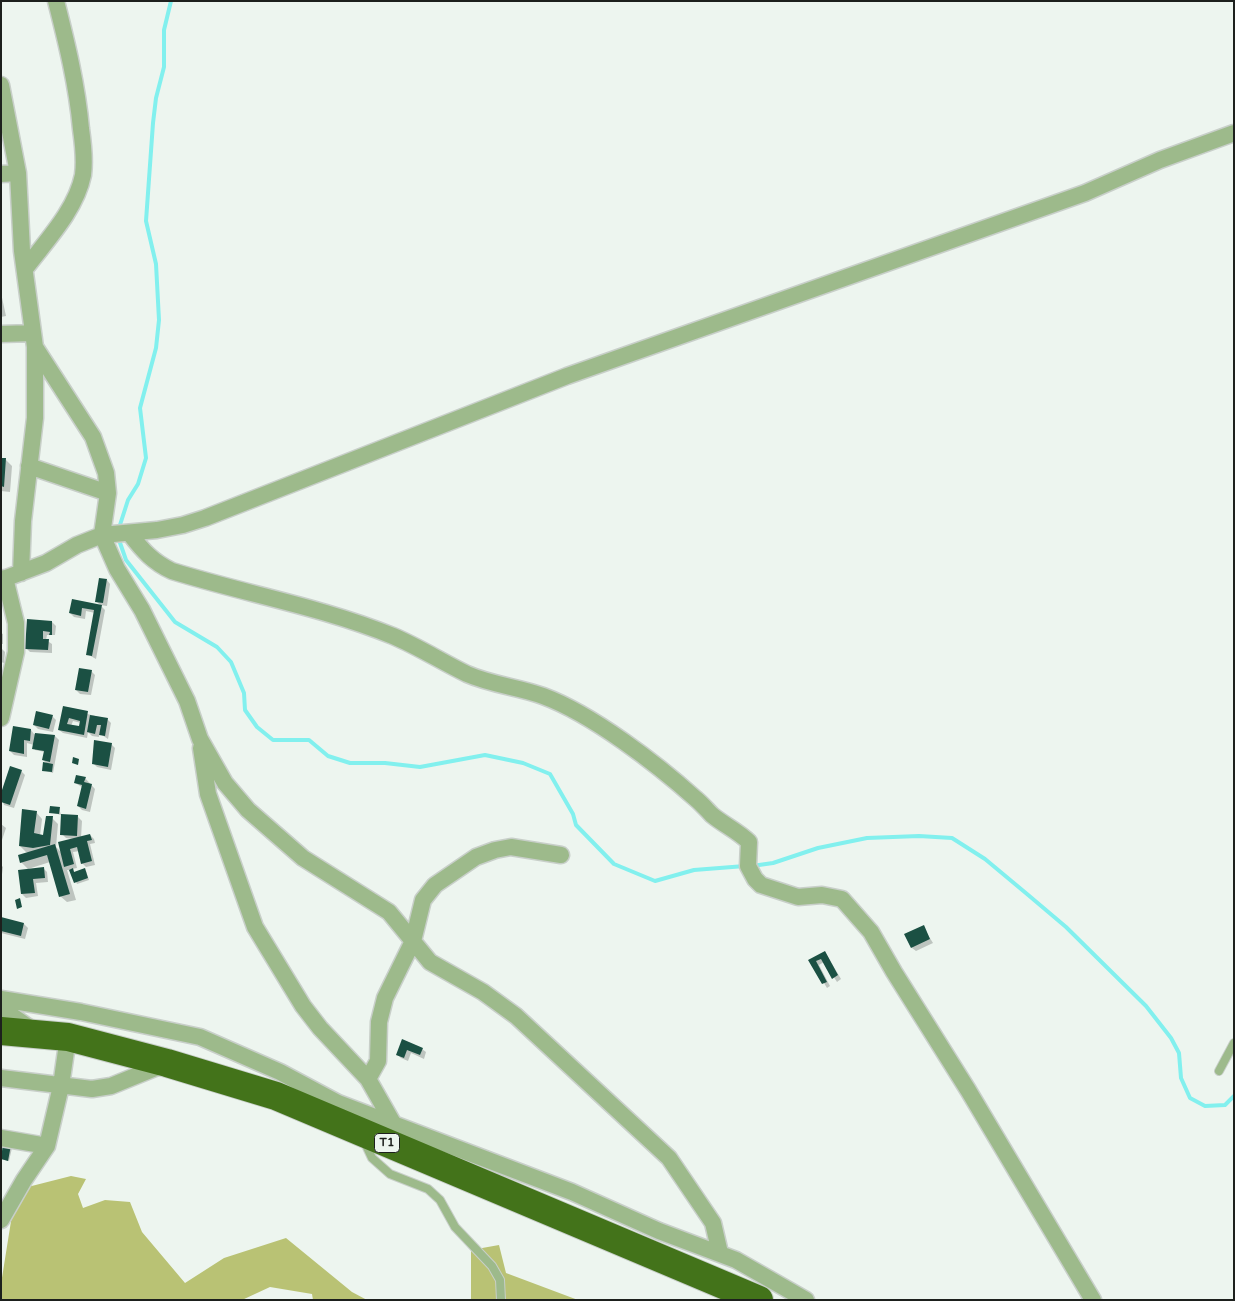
<!DOCTYPE html>
<style>
body{margin:0}
#map{position:relative;width:1235px;height:1301px;overflow:hidden;background:#edf5ef;font-family:"Varela Round",sans-serif}
canvas{display:block}
.frame{position:absolute;inset:0;border:2px solid #1d201d;pointer-events:none}
</style>
<div id="map">
<canvas width="1235" height="1301"></canvas>
<div class="frame"></div>
</div>
<script>
const c = document.querySelector('canvas').getContext('2d');
c.lineJoin = 'round';
function fill(path, color) {
  c.fillStyle = color;
  c.fill(path, 'evenodd');
}
function trace(path, color, width, dash) {
  c.strokeStyle = color;
  c.lineWidth = width;
  c.lineCap = dash ? 'butt' : 'round';
  c.setLineDash(dash || []);
  c.stroke(path);
}
function drawText(font, color, halo, rows, align = 'center') {
  c.font = font + ' "Varela Round",sans-serif';
  c.lineWidth = 5;
  c.setLineDash([]);
  c.textBaseline = 'middle';
  c.strokeStyle = halo;
  c.fillStyle = color;
  for (const [text, x, y, turn = 0] of rows) {
    c.save();
    c.translate(x, y);
    c.rotate((+turn || 0) * Math.PI / 180);
    c.textAlign = isNaN(turn) ? turn : align;
    if (halo) c.strokeText(text, 0, 0);
    c.fillText(text, 0, 0);
    c.restore();
  }
}
fill(new Path2D(`
 M71 1176 86 1179 78 1194 83 1208 105 1200 130 1202 142 1232 185 1283 224 1258 286 1238 352 1292 367 1300H313L312 1294 270 1287 242 1300H1V1284L16 1190Z
 M499 1245 506 1273 578 1300H471V1250Z`), '#b9c274');
fill(new Path2D(`
 M1 293 6 316 1 317Z
 M1 459 6 460 12 466 10 492 1 491Z
 M107 580 110 584 107 606 100 605 96 601Z
 M73 601 101 606 105 610 96 659 87 654 95 613 86 611 85 619 74 617 70 613Z
 M28 621 52 622 56 626 55 635H47L46 640 52 644V653L30 652 26 648Z
 M1 633 3 634V644H1Z
 M1 648 5 652 4 663 1 662Z
 M91 671 95 675 91 695 80 694 76 690Z
 M64 708 107 719 111 723 108 739 99 733V737L92 736 88 732 87 738 63 733 59 730ZM73 721 81 723 80 728 71 726Z
 M52 716 56 720 53 732 38 729 34 725Z
 M31 730 34 734 55 736 59 740 53 773 43 770 47 764 43 760 45 752 35 750 34 745 27 743V757L14 755 10 751Z
 M111 744 115 748 111 770 97 767 93 763Z
 M21 771 25 775 14 808 4 805 1 797Z
 M85 778 95 789 90 812 82 810 78 806 82 787 75 783Z
 M59 808 61 815 50 812Z
 M36 812 42 819 40 836H45L52 818 58 824 56 847 61 852 75 839 66 838 62 834 78 817 82 821 81 838 90 835 94 839 95 843 90 844 95 865 86 867 82 863 80 851 73 852 77 868 72 869 75 873 86 871 89 880 77 884 70 870H67L76 900 67 902 60 896 50 862 28 869 21 862 32 853 26 852 20 846Z
 M1 824 6 828 1 843Z
 M1 865 3 867 1 882Z
 M43 868 47 872 48 882 36 883 38 896 26 898 22 894 19 871Z
 M1 918 24 924 28 928 25 939 1 933Z
 M923 927 933 943 916 951 912 948Z
 M825 952 841 979 837 982 824 962 819 965 830 986 827 988 810 960Z
 M403 1041 422 1049 426 1052 424 1059 411 1053 408 1061 401 1058 398 1055Z
 M4 1145 12 1148 9 1161 1 1159Z`), '#0003');
trace(new Path2D(`
 M119 528 128 500 138 484 146 458 140 408 156 348 159 320 156 264 146 221 153 123 156 98 164 67V30L171 1
 M118 537 126 560 175 622 217 647 231 662 244 693 245 710 257 727 273 740H309L328 756 350 763H385L420 767 485 755 523 763 550 774 573 814 576 825 614 864 655 881 694 870 745 866
 M752 866 773 863 818 848 867 838 919 836 952 838 985 859 1027 894 1066 927 1146 1006 1171 1038 1179 1053 1181 1078 1190 1098 1205 1106 1225 1105 1234 1096`), '#82f0ee', 4);
fill(new Path2D(`
 M1 458H6L4 487 1 486Z
 M99 578 107 579 103 603 95 602Z
 M72 599 102 605 92 656 86 655 94 610 82 608 81 616 69 613Z
 M27 619 52 621V635H49L50 632 43 631V639H49L48 650 25 649Z
 M79 668 92 670 88 692 75 690Z
 M63 706 88 711 84 735 58 730ZM69 718 80 721 79 726 67 724Z
 M36 711 53 715 49 729 33 725Z
 M90 715 108 718 105 736 99 735 101 725H97L95 734 87 732Z
 M13 726 31 729 30 741 24 740V754L9 751Z
 M35 733 55 735 50 762 42 760 44 751 32 749Z
 M94 740 112 743 108 767 92 764Z
 M73 757 79 759 78 765 72 763Z
 M43 762 53 764 52 772 42 771Z
 M10 766 22 770 10 805 1 802V793Z
 M76 775 86 777 84 782 92 784 86 809 77 806 82 785 74 783Z
 M50 806 60 807 59 814 49 813Z
 M22 809 37 811 34 833 43 835 46 816H53L50 845 33 848 19 846Z
 M61 814 78 815 77 836 60 835Z
 M90 834 92 840 87 841 92 861 81 864 77 847 70 849 74 864 64 867 58 842Z
 M55 844 70 894 59 897 47 855 20 863 18 855Z
 M44 867 45 878 33 879 35 893 21 894 18 870Z
 M73 868 74 872 85 868 88 878 74 883 69 870Z
 M20 898 22 907 17 909 15 900Z
 M1 917 24 923 21 936 1 931Z
 M924 925 930 939 911 948 904 934Z
 M825 951 838 975 832 979 821 959 816 961 827 982 822 984 808 960Z
 M402 1039 423 1048 420 1055 407 1050 404 1058 396 1055Z
 M3 1143 11 1145 8 1161 1 1159Z`), '#1b5043');
const lane = new Path2D(`
 M1219 1071 1234 1043
 M364 1141 372 1158 390 1174 428 1189 440 1200 455 1227 492 1266 500 1280 501 1300`);
const street = new Path2D(`
 M1 85 18 173 22 251 35 347V418L23 521 21 573
 M1 174 18 173
 M25 269C46 241 76 210 83 175 85 160 83 143 81 129 77 85 67 44 56 1
 M1 334 33 333
 M35 347 93 437 106 473 108 493 102 535 117 569 142 610 187 701 200 739 225 783 248 810 303 858 389 912 430 962 483 992 516 1016 669 1158 713 1223 720 1253
 M29 466 108 493
 M130 534C143 551 153 562 172 571 246 594 322 607 393 636 419 647 442 662 467 674 492 685 519 687 543 696 592 714 657 764 696 799 702 804 707 810 712 815 724 825 738 831 749 842L748 866 755 879 761 885 798 897 822 895 842 899 871 932 894 972 968 1090 1093 1300
 M1 580 46 563 77 545 102 535 157 530 183 525 205 518 567 376 1085 193 1160 160 1234 133
 M1 718 16 652V623L5 578
 M201 748 208 794 255 927 303 1006 320 1028 368 1079 393 1123
 M1 999 81 1012 200 1037 280 1072 338 1103 572 1192 659 1231 736 1260 806 1300
 M1 1008 34 1031
 M1 1078 92 1089 111 1086 165 1064
 M368 1079 378 1061 379 1022 385 998 413 941 423 900 435 885 476 857 495 850 511 847 561 855
 M1 1138 47 1146
 M1 1220 24 1180 47 1146 61 1086 68 1037`);
const highway = new Path2D(`
 M1 1031 68 1037 167 1063 276 1096 759 1300`);
trace(lane, '#c8cfc9', 10);
trace(street, '#c8cfc9', 19);
trace(highway, '#c8cfc9', 30);
trace(lane, '#9dba8b', 8);
trace(street, '#9dba8b', 16);
trace(highway, '#43731a', 28);
for (const [x, y, w] of [
 [387,1143,25]
]) {
  const box = new Path2D();
  box.roundRect(x - w / 2, y - 9.5, w, 19, 4);
  c.fillStyle = '#edf5ef';
  c.fill(box);
  trace(box, '#1d201d', 1);
}
drawText('bold 12px', '#1d201d', null, [
 ["T1",387,1143]
]);
</script>
